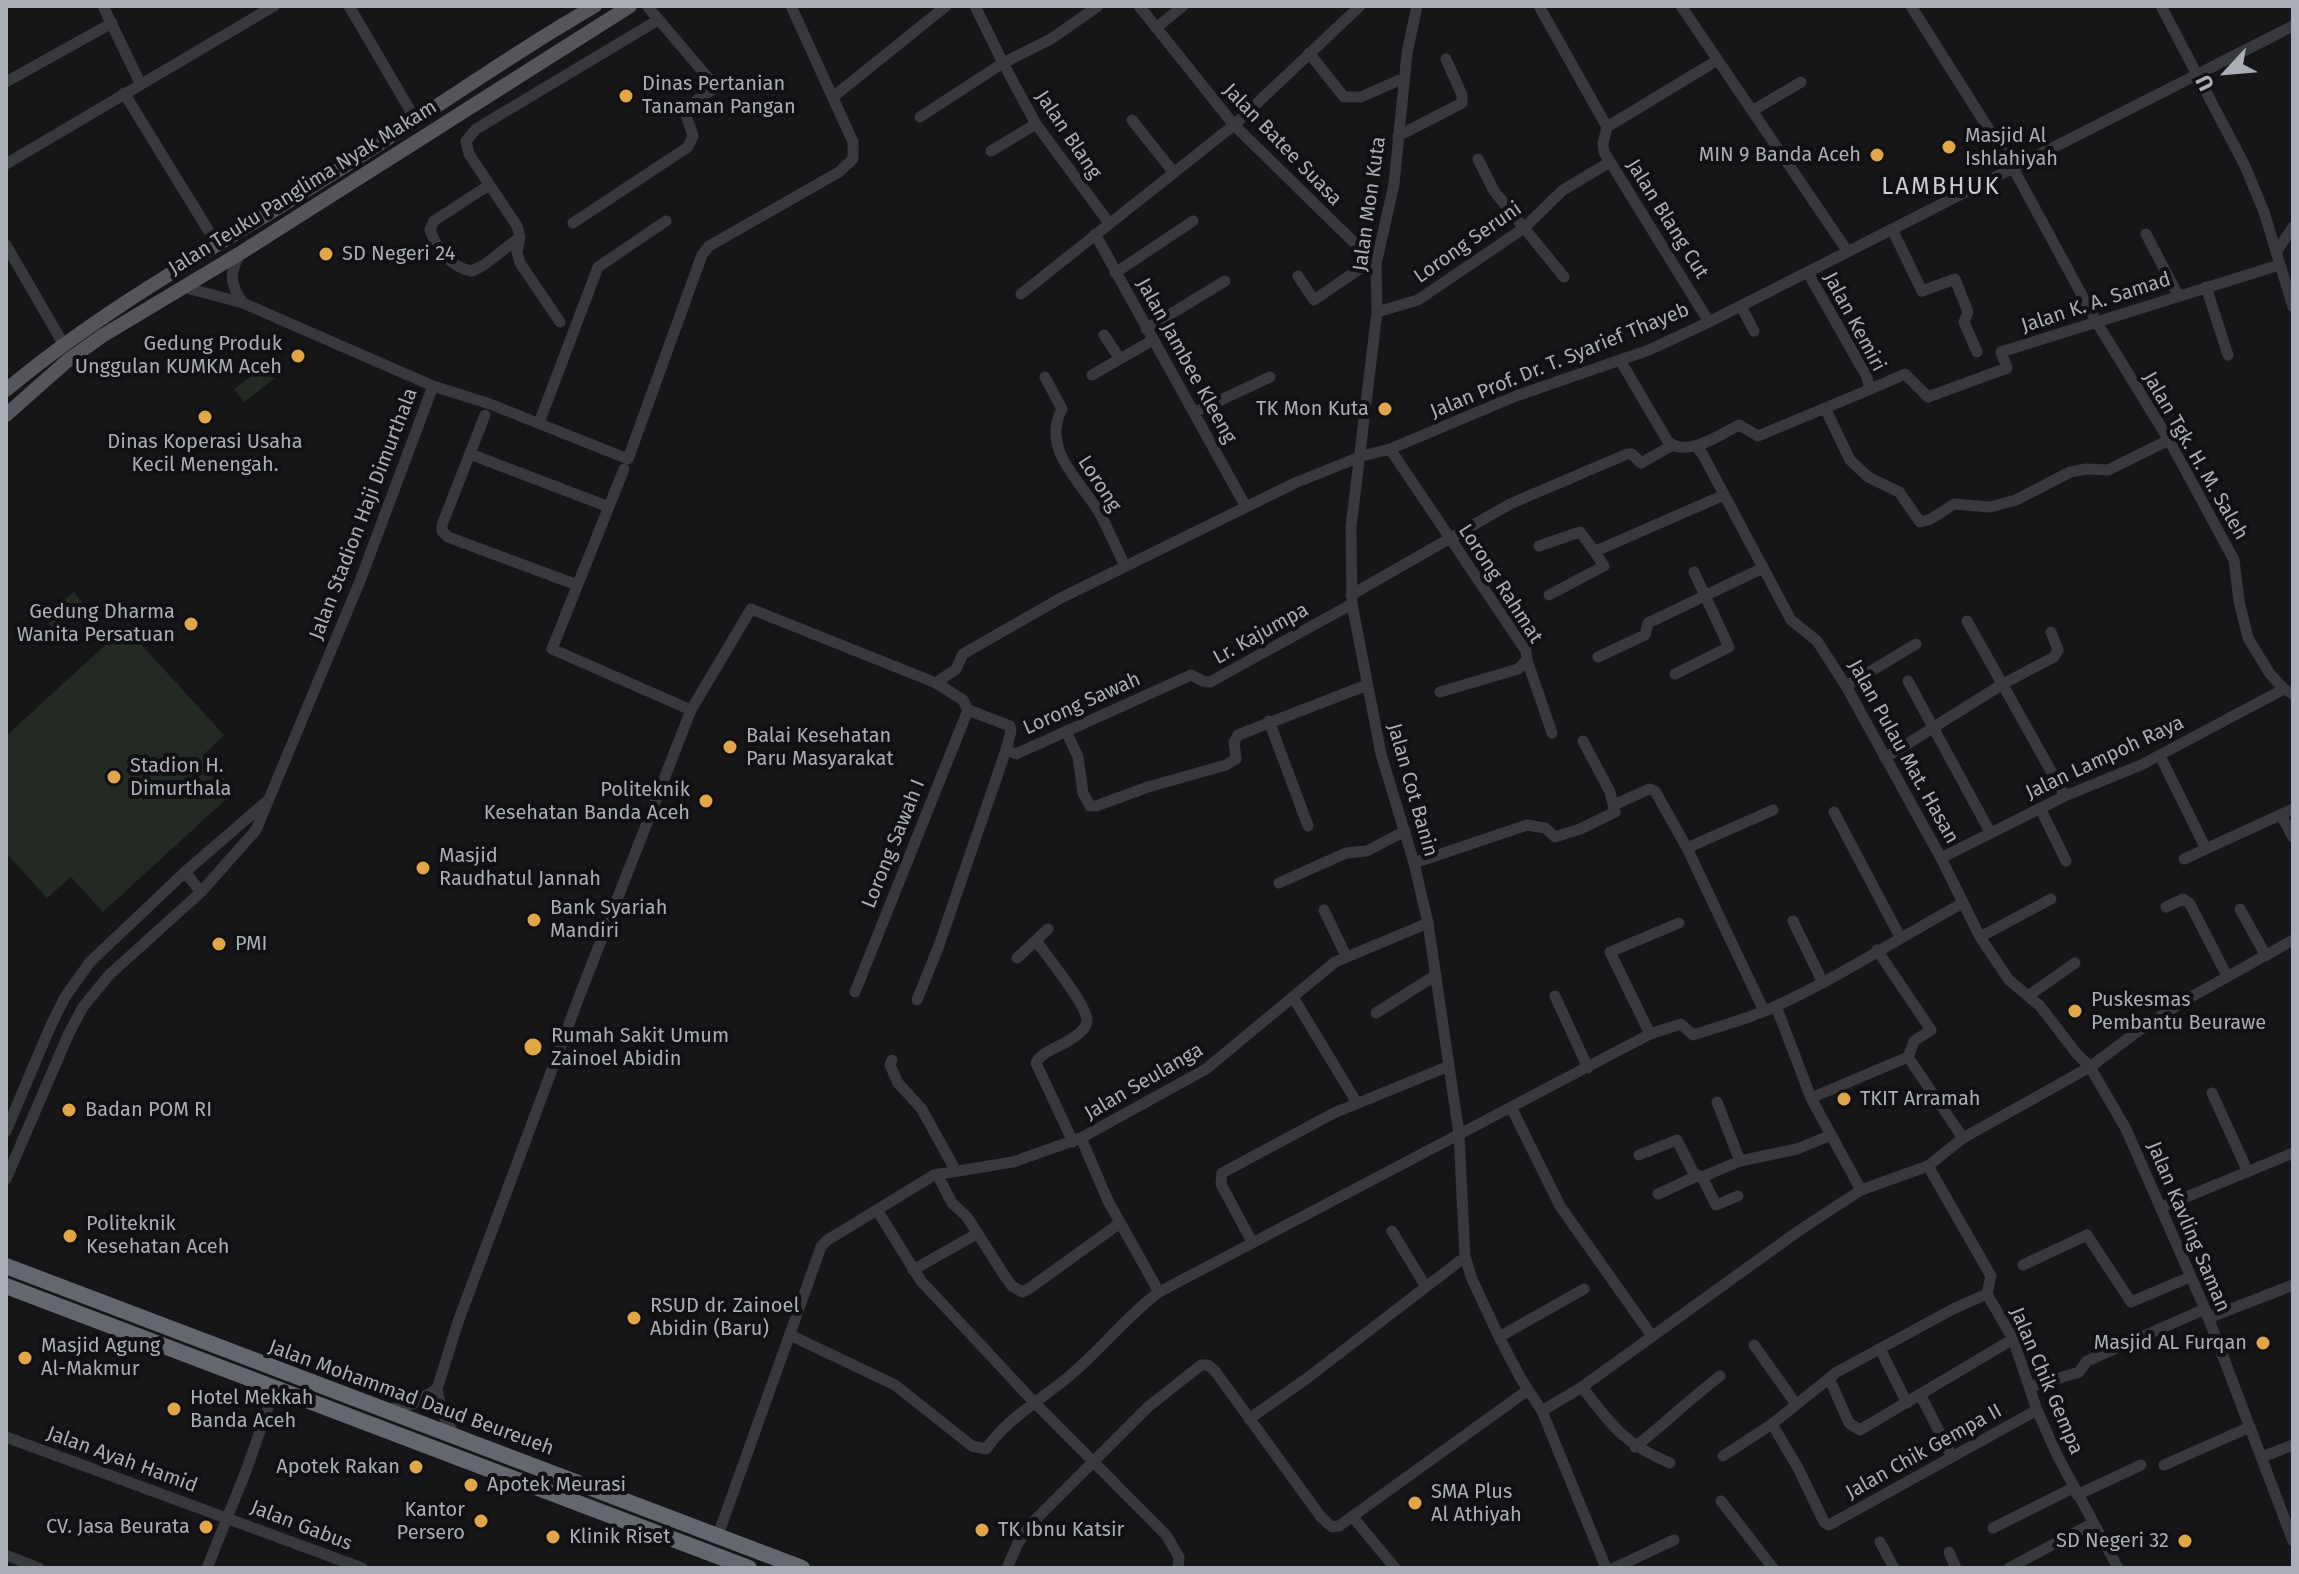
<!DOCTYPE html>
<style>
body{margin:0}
#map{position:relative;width:2299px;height:1574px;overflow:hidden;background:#161618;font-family:"Fira Sans",sans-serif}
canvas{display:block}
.frame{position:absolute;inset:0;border:8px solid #aaaeb6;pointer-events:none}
.north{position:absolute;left:2187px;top:32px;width:80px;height:80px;-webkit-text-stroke:6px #111113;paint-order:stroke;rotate:244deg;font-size:22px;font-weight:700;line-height:32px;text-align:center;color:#aaaeb6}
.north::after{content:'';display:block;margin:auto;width:28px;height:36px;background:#aaaeb6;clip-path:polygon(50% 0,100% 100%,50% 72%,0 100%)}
</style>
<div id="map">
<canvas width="2299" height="1574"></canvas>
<div class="frame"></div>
<div class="north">U</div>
</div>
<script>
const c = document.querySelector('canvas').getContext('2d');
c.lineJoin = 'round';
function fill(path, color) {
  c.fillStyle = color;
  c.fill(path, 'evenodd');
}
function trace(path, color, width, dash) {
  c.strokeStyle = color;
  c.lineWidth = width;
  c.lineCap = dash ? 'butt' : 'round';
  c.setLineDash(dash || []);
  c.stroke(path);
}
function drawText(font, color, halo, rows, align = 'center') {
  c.font = font + ' "Fira Sans",sans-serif';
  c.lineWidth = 8;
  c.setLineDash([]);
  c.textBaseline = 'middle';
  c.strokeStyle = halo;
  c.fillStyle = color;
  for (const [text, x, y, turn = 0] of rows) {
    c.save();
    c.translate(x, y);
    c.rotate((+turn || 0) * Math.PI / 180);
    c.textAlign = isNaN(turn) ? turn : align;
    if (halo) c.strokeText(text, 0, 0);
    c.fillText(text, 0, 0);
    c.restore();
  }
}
fill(new Path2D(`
 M264 366 274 379 244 402 234 389Z
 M74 592 84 605 53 629 43 616Z
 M125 627 224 735 203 755 235 791 103 912 71 877 47 898 6 853V736Z`), '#232a23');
trace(new Path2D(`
 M103 6 140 83
 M349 6 417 122
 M975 6 1003 63 1051 39 1098 6
 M1139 6 1234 125 1376 264
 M1417 6 1407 53 1394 184 1376 264 1377 312 1351 527 1352 604 1381 754 1414 863 1428 923 1459 1134 1465 1257 1472 1279 1499 1337 1521 1379 1542 1411 1606 1568
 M1539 6 1607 127 1603 144 1604 152 1709 322
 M1681 6 1848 252
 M1911 6 2012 166 2096 321 2169 440 2234 560 2239 601 2248 638 2270 674 2284 689 2293 694
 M2161 6 2245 166 2264 212 2293 307
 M1156 28 1183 6
 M1309 53 1344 97H1361L1404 78
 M6 82 112 23
 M124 93 218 246
 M833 97 946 6
 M1752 111 1801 82
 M920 117 1003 63 1036 124 1109 223
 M1132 120 1174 173
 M1607 127 1716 61
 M1398 136 1462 103V95L1446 59
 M991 151 1036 124
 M1478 159 1494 191 1564 277
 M6 164 274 6
 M489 185 434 221 430 230C437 249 451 268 472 271L484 265 520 237
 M573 223 688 147 693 136 684 109 716 87 647 6
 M1892 229 1922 291 1955 279 1968 312 1964 322 1977 352
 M1095 234 1246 507
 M2146 234 2178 295
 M6 245 64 345
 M241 252C229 273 229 283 243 303
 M2276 252 2293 227
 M1115 273 1193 221
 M1298 276 1314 300 1371 261
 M2206 287 2228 355
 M1021 294 1234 125 1360 6
 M1741 306 1754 331
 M1377 312 1418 300 1524 228 1563 190 1610 162
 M560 322 520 263 517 252 520 237 517 226 469 154 466 141 476 129 658 20
 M1146 329 1225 281
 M1104 335 1120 359
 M1620 360 1667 440C1685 460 1721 434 1739 425L1758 436 1866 391 1869 386 1867 377 1808 273
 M1092 375 1153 340
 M1045 377 1062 409C1040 450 1082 482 1100 514 1109 531 1117 549 1125 566
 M433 386 490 404 628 459 702 255 709 246 839 172 853 159V142L791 6
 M1866 391 1905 374 1928 397 2007 368 2001 352 2279 265
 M1825 408 1850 460 1868 477 1899 492 1920 522 1931 519 1954 504 1990 507 2016 500 2070 472 2086 469 2108 470 2169 440
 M1195 412 1270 377
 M485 415 442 525V531L448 537 577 585
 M539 423 598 267 666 221
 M1696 446 1703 455 1791 620 1817 641 1846 686 1941 858 1980 937 2009 980 2040 1006 2077 1054 2090 1067 2126 1129 2205 1309 2293 1541
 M1390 449 1526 651 1527 660 1518 669 1440 692
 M470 454 609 507
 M624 469 552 649 691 710
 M1539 546 1580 532 1592 548 1598 550 1724 495
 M1351 595 1510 504 1627 454H1632L1641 463 1671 446
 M1549 595 1604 566 1592 548
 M1967 621 2065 796
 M1598 657 1645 635 1648 623 1763 568
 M1527 660 1552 733
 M1675 674 1729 647 1694 572
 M1908 681 1990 832
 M936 683 956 669 963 654 1061 598 1295 483 1362 456 1390 449 1516 396 1649 350 1709 322 2293 26
 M1846 686 1916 644
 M1269 721 1308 826
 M1066 731 1078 757 1083 793 1090 806H1096L1148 787 1226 765 1236 759 1234 742 1238 735 1367 685
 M1885 758 2001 685 2054 657 2058 650 2051 632
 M2163 762 2206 849
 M1614 805 1649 789 1655 791 1687 848
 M2040 808 2066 861
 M1834 812 1900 937
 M2281 815 2293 837
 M1941 858 2065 796 2141 765 2284 689
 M2184 859 2293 809
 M1414 863 1527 825 1545 828 1555 837 1580 829 1615 812 1610 792 1583 741
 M185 872 201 892
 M1279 883 1346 853 1367 851 1405 831
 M2166 907 2183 899 2190 904 2227 976
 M2240 909 2266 956
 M1324 910 1346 956
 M1793 921 1823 983
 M1980 937 2051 899
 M1037 942C1046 955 1088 1006 1087 1021 1086 1029 1078 1035 1071 1039 1060 1047 1042 1051 1036 1063L1073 1142
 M1877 950 1931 1030 1914 1041 1908 1057
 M1017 958 1048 929
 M855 992 968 710
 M1555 996 1588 1068
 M2028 996 2075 963
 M1293 997 1357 1103
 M917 1000 938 948 1006 750
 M1776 1006 1811 1098 1861 1190
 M1764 1011 1687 848 1773 810
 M1376 1013 1436 975
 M1650 1034 1610 952 1679 923
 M892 1060 890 1065 898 1083 921 1108 956 1171
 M2212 1093 2248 1172
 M1811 1098 1908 1057 1963 1138
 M1717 1102 1740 1161
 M1511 1107 1560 1206 1652 1336
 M6 1131 51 1025 65 997 90 962 185 872 266 802
 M1081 1138 1108 1201 1159 1292
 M1639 1155 1677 1140 1694 1174 1702 1177 1740 1161 1797 1149 1831 1135
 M1928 1166 1991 1276 1987 1294 2013 1339 2037 1410 2058 1457 2118 1568
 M937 1174 952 1203 967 1217 1006 1278 1012 1286 1022 1292 1030 1288 1120 1223
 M1702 1177 1716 1205 1738 1196
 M6 1179 69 1033 83 1007 109 975 201 892 256 830 360 581 433 386 243 303 183 287
 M1658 1194 1697 1176
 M2162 1207 2293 1153
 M877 1210 921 1281 1034 1402 1166 1535 1179 1557 1178 1568
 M1392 1231 1426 1287
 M1252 1242 1221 1184 1222 1173 1334 1113 1449 1066
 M2023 1265 2087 1235 2131 1302 2190 1277
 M913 1270 978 1233
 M2208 1318 2293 1285
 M790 1335 895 1385 972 1446 986 1449C1009 1416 1045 1398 1074 1372 1104 1346 1128 1315 1159 1292L1650 1034 1681 1024 1693 1035C1720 1026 1748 1019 1774 1007 1840 977 1900 937 1963 903
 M1499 1337 1584 1289
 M1754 1345 1796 1404
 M1880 1349 1907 1403
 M1829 1378 1849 1423 1860 1430 2013 1339
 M1582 1387C1611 1425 1624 1444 1670 1463
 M2030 1387 2079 1372 2087 1361 2205 1309
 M1920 1394 1952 1457
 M386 1410 413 1404 437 1389
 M1542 1411 1582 1387 1797 1232 1861 1190 1928 1166 1963 1138 2090 1067 2134 1034 2184 1001 2293 940
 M1249 1419 1306 1379 1465 1257
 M1772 1424 1798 1468 1824 1522 1829 1525 2037 1410
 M6 1437 362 1568
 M456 1437 442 1413 437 1389 458 1322 579 997 691 710 751 609 936 683 963 700 968 710 1010 726 1011 731 1006 750 1016 754 1191 675 1203 681 1210 682 1352 604
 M1635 1447C1664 1424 1690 1399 1720 1376
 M1723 1456 1772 1424 1837 1372 1953 1309 1987 1294
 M2262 1457 2293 1445
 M2164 1465 2250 1427
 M2077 1495 2141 1465
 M1721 1501 1773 1568
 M1352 1516 1395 1568
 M1993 1528 2073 1488
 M718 1535 821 1247 826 1241 934 1175 1013 1162 1081 1138 1206 1069 1335 962 1428 923
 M1880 1542 1894 1568
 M1949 1552 1956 1568
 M6 1555 39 1568
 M207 1568 246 1471 275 1388
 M1007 1568 1018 1543 1033 1522 1148 1407 1201 1365H1208L1215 1371 1321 1517 1332 1527 1339 1526 1528 1390
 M1614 1568 1674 1540
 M2009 1568 2093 1523`), '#38393c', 11);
trace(new Path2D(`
 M6 390C105 307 220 245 329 176 418 121 504 58 595 6
 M6 415 67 361 102 336 242 252 630 6`), '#54565b', 14);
trace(new Path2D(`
 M6 1266 802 1568
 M6 1286 749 1568`), '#64676d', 16);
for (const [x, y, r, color] of [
 [626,96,8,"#e0a647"],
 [1949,147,8,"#e0a647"],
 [1877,155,8,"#e0a647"],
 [326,254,8,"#e0a647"],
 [298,356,8,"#e0a647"],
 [1385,409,8,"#e0a647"],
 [205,417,8,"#e0a647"],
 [191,624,8,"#e0a647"],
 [730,747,8,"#e0a647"],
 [114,777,8,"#e0a647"],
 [706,801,8,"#e0a647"],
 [423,868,8,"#e0a647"],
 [534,920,8,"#e0a647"],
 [219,944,8,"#e0a647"],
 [2075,1011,8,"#e0a647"],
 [533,1047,10,"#e0a647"],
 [1844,1099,8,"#e0a647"],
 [69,1110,8,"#e0a647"],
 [70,1236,8,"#e0a647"],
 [634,1318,8,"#e0a647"],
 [2263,1343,8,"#e0a647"],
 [25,1358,8,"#e0a647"],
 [174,1409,8,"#e0a647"],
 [416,1467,8,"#e0a647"],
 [471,1485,8,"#e0a647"],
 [1415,1503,8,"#e0a647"],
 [481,1521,8,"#e0a647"],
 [206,1527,8,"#e0a647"],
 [982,1530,8,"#e0a647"],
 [553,1537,8,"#e0a647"],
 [2185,1541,8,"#e0a647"]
]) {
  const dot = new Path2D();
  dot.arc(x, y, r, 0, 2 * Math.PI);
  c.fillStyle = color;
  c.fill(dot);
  trace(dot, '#111113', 3);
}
drawText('20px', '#aaaeb6', '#111113', [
 ["Dinas Pertanian",642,84],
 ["Tanaman Pangan",642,107],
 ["Masjid Al",1965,136],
 ["Ishlahiyah",1965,159],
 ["MIN 9 Banda Aceh",1861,155,"right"],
 ["SD Negeri 24",342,254],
 ["Gedung Produk",282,344,"right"],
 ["Unggulan KUMKM Aceh",282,367,"right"],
 ["TK Mon Kuta",1369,409,"right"],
 ["Dinas Koperasi Usaha",205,442,"center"],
 ["Kecil Menengah.",205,465,"center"],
 ["Gedung Dharma",175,612,"right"],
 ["Wanita Persatuan",175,635,"right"],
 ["Balai Kesehatan",746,736],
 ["Paru Masyarakat",746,759],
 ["Stadion H.",130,766],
 ["Dimurthala",130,789],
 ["Politeknik",690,790,"right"],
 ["Kesehatan Banda Aceh",690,813,"right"],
 ["Masjid",439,856],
 ["Raudhatul Jannah",439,879],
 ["Bank Syariah",550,908],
 ["Mandiri",550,931],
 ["PMI",235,944],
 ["Puskesmas",2091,1000],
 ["Pembantu Beurawe",2091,1023],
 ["Rumah Sakit Umum",551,1036],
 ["Zainoel Abidin",551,1059],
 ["TKIT Arramah",1860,1099],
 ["Badan POM RI",85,1110],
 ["Politeknik",86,1224],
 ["Kesehatan Aceh",86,1247],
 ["RSUD dr. Zainoel",650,1306],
 ["Abidin (Baru)",650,1329],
 ["Masjid AL Furqan",2247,1343,"right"],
 ["Masjid Agung",41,1346],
 ["Al-Makmur",41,1369],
 ["Hotel Mekkah",190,1398],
 ["Banda Aceh",190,1421],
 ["Apotek Rakan",400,1467,"right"],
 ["Apotek Meurasi",487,1485],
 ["SMA Plus",1431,1492],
 ["Al Athiyah",1431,1515],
 ["Kantor",465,1510,"right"],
 ["Persero",465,1533,"right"],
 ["CV. Jasa Beurata",190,1527,"right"],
 ["TK Ibnu Katsir",998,1530],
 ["Klinik Riset",569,1537],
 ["SD Negeri 32",2169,1541,"right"]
], 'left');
drawText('20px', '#aaaeb6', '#111113', [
 ["Jalan Blang",1068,135,56],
 ["Jalan Batee Suasa",1282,145,46],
 ["Jalan Teuku Panglima Nyak Makam",303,188,-32],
 ["Jalan Mon Kuta",1370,204,-82],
 ["Jalan Blang Cut",1667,219,58],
 ["Lorong Seruni",1468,243,-35],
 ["Jalan K. A. Samad",2096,303,-18],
 ["Jalan Kemiri",1854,322,62],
 ["Jalan Jambee Kleeng",1186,361,61],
 ["Jalan Prof. Dr. T. Syarief Thayeb",1560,361,-22],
 ["Jalan Tgk. H. M. Saleh",2195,456,60],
 ["Lorong",1099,484,57],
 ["Jalan Stadion Haji Dimurthala",364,514,-69],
 ["Lorong Rahmat",1500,584,57],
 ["Lr. Kajumpa",1261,634,-29],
 ["Lorong Sawah",1082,704,-24],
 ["Jalan Pulau Mat. Hasan",1903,752,61],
 ["Jalan Lampoh Raya",2105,758,-25],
 ["Jalan Cot Banin",1412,790,74],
 ["Lorong Sawah I",894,844,-68],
 ["Jalan Seulanga",1144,1082,-30],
 ["Jalan Kavling Saman",2188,1227,67],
 ["Jalan Chik Gempa",2046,1381,67],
 ["Jalan Mohammad Daud Beureueh",411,1398,20],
 ["Jalan Chik Gempa II",1924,1452,-29],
 ["Jalan Ayah Hamid",122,1460,20],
 ["Jalan Gabus",301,1526,21]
]);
c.letterSpacing = '2px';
drawText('24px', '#cacdd3', '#111113', [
 ["LAMBHUK",1941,187]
]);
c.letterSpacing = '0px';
</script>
